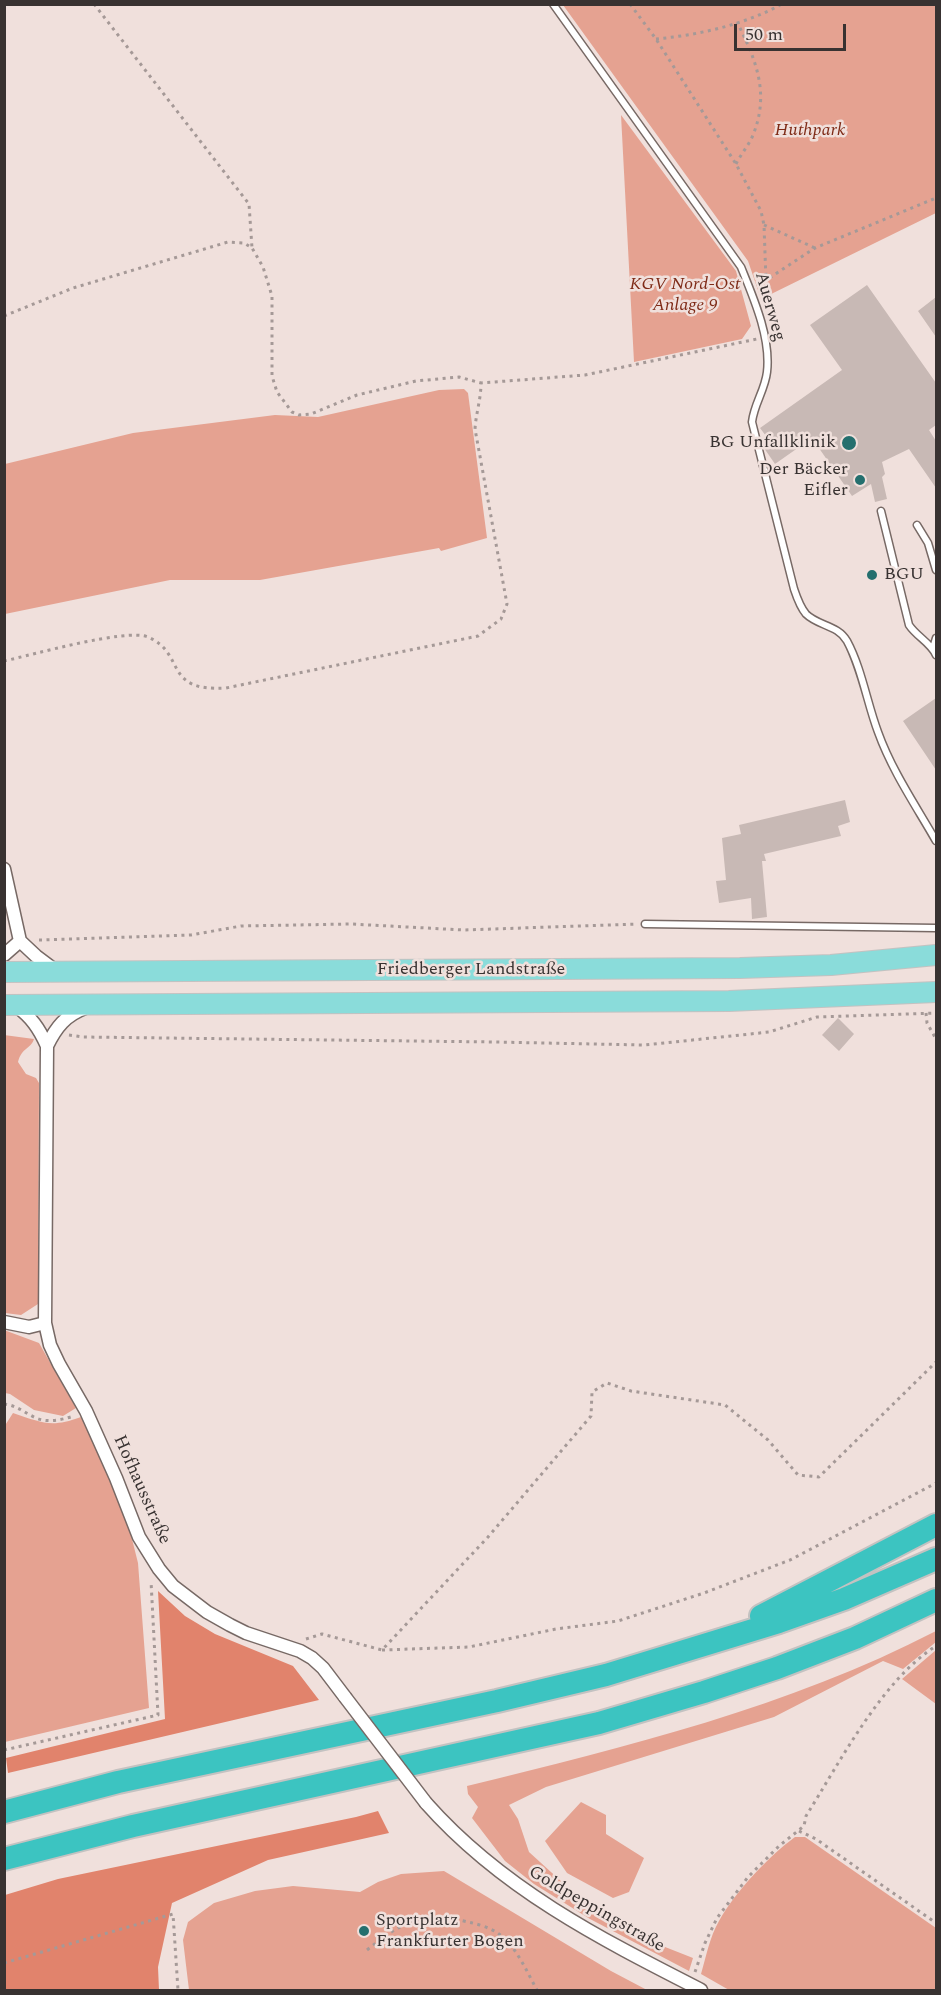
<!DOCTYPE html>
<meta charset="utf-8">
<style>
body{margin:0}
#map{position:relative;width:941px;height:1995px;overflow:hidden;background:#f0e0dc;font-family:Spectral,serif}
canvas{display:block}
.frame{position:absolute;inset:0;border:6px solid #383231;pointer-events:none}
.scale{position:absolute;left:734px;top:24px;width:112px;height:27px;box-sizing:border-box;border:3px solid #383231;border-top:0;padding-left:8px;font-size:18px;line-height:21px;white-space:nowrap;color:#383231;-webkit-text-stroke:4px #f0e0dc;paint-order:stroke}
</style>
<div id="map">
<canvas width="941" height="1995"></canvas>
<div class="frame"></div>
<div class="scale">50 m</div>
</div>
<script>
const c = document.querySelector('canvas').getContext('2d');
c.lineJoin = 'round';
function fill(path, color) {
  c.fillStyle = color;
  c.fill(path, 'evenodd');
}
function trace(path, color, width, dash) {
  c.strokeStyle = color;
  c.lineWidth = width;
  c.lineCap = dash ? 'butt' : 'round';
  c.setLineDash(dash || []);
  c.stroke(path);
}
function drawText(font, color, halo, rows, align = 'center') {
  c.font = font + ' Spectral,serif';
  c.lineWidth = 5;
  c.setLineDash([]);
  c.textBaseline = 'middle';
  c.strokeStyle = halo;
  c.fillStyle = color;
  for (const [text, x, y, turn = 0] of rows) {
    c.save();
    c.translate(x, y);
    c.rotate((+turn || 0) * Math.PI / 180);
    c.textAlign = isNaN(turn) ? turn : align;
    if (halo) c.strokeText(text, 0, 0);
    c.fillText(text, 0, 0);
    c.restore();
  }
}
fill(new Path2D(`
 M563 5H936V213L761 299 748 261Z
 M621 115 736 271 751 326 742 339 634 362Z
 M464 389 468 393 487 538 441 551 439 548 260 580H170L5 614V464L133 433 275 415 318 417 439 390Z
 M4 1035 34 1039C31 1049 22 1047 18 1062L26 1074 36 1078 39 1083 38 1304 21 1315 5 1313Z
 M4 1330 39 1343 76 1408 63 1416 34 1410 10 1394 5 1393Z
 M13 1413C43 1423 51 1428 81 1417L117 1495 131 1535 138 1563 149 1708 5 1742 4 1427Z
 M936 1631V1642L903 1669 883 1661 774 1717 546 1787 509 1805 518 1819 529 1852 596 1913 660 1945 693 1958 689 1971 590 1919 534 1884 505 1861 472 1818 478 1807 468 1794 467 1786C626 1747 789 1707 936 1631Z
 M936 1650V1704L902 1679Z
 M581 1802 606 1815V1834L644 1858 629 1892 613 1898 567 1873 545 1841Z
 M795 1837H805L936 1928V1990H729L701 1974C706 1957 710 1936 719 1921 736 1891 768 1857 795 1837Z
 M444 1871 611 1971 647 1990H189L183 1940 188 1922 214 1903 255 1891 293 1886 360 1892 378 1882 401 1874Z`), '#e5a291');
fill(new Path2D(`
 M158 1591 185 1616 215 1634 293 1666 319 1700 8 1773 6 1758 165 1719Z
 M378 1811 389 1833 268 1860 172 1903 158 1967 159 1990H5V1895L58 1879 356 1817Z`), '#e1836c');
fill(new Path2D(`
 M867 285 936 383V425L929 430 936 441V488L909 449 882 462 885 474 882 477 887 499 875 502 871 484 852 496 812 438 775 464 764 448 763 444 769 440 760 428 842 370 810 325Z
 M936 297V337L918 311Z
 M936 698V770L903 721Z
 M845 800 850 822 838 826 841 836 764 854 766 861H762L767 917 752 919 751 898 719 903 716 881 726 880 722 838 741 834 739 825Z
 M838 1018 854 1034 839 1051 822 1035Z`), '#c8b9b5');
const lane = new Path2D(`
 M553 4 741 267C754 299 771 338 767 372 765 390 754 404 752 422L794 589C797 598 800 607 806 614 818 626 838 625 847 641 862 669 867 703 878 732 892 771 916 806 936 841
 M881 511 909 625C917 637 931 643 936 655
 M917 525 928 543 936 570
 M933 648 936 638
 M645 924 936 928`);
const street = new Path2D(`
 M4 869 20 941 36 956 56 971
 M4 955 20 941
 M16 1006C31 1017 39 1028 47 1046L45 1323 50 1345 59 1364 86 1411 116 1478 139 1537 159 1569 173 1586 207 1612 230 1625 246 1633 300 1651 312 1658 323 1668 345 1697
 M47 1046C56 1027 66 1015 85 1008
 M4 1322 29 1327 45 1323
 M426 1803C502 1889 601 1939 701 1990`);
const primary = new Path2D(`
 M4 972 740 968 831 965 936 955
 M4 1005 729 1001 936 992`);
const highway = new Path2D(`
 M761 1616 936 1525
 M4 1812 118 1782 497 1701 606 1675 779 1622 844 1599 936 1559
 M4 1859 133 1826 599 1723 704 1692 777 1668 855 1638 936 1600`);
trace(lane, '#776965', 9);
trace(street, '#776965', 15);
trace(primary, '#c3c2c1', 22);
trace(highway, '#c3c2c1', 26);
trace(new Path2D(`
 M94 4 249 204 252 248
 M630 4 656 39 736 164 761 211 764 225 766 281
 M656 39C698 35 744 25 782 4
 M736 164C741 154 749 145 753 135 770 93 756 60 737 22
 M764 225 815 248
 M757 286 815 248 936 198
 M4 316 73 288 228 242 244 243 252 248 263 267 272 296V376L277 392 292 412 299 415 311 414 357 395 416 381 459 377 481 383
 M4 661C32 655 126 628 148 637 187 654 162 692 226 688L478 636 501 619 507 604 475 429C476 413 481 399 481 383L585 375 757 339
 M39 940 191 935 241 926 351 924 464 930 637 924
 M926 1013 927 1023 936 1039
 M69 1035 83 1037 495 1042 645 1045 769 1032 817 1017 936 1013
 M4 1404C16 1405 25 1413 36 1418 48 1423 61 1420 74 1416
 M306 1639 322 1634 382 1650 488 1537 591 1416 592 1392 607 1383 631 1391 725 1405 768 1440 798 1475 819 1477 936 1362
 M382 1650 469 1647 556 1629 618 1621 704 1593 790 1560 936 1483
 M4 1750 158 1715 151 1581
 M799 1831 816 1839 936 1923
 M367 1950C403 1921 423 1911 468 1922 478 1924 491 1928 499 1934 516 1946 527 1972 537 1990
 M4 1963 173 1914 178 1990
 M695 1972 705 1943 717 1918 748 1877 779 1846 804 1826 806 1816C840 1762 882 1680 936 1646`), '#a59997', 3, [3, 4.5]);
trace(lane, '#fff', 6);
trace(street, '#fff', 12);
trace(primary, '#8adcda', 20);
trace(highway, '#3cc4c1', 22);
const streetBridge = new Path2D(`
 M345 1697 426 1803`);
trace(streetBridge, '#776965', 15, []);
trace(streetBridge, '#fff', 12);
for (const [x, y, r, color] of [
 [849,443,8,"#246f6e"],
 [860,480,6,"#246f6e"],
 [872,575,6,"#246f6e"],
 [364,1931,6,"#246f6e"]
]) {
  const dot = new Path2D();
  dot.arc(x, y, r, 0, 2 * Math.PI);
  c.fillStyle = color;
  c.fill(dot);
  trace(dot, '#f0e0dc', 2);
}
drawText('italic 18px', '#7f2b17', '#f0e0dc', [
 ["Huthpark",810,131],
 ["KGV Nord-Ost",685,285],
 ["Anlage 9",685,306]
]);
drawText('18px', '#383231', '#f0e0dc', [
 ["Auerweg",769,307,74],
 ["Friedberger Landstraße",471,970],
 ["Hofhausstraße",141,1490,66],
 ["Goldpeppingstraße",596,1910,30]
]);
drawText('18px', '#383231', '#f0e0dc', [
 ["BG Unfallklinik",836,443],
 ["Der Bäcker",848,470],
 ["Eifler",848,491],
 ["BGU",884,575,"left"],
 ["Sportplatz",376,1921,"left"],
 ["Frankfurter Bogen",376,1942,"left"]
], 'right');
</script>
